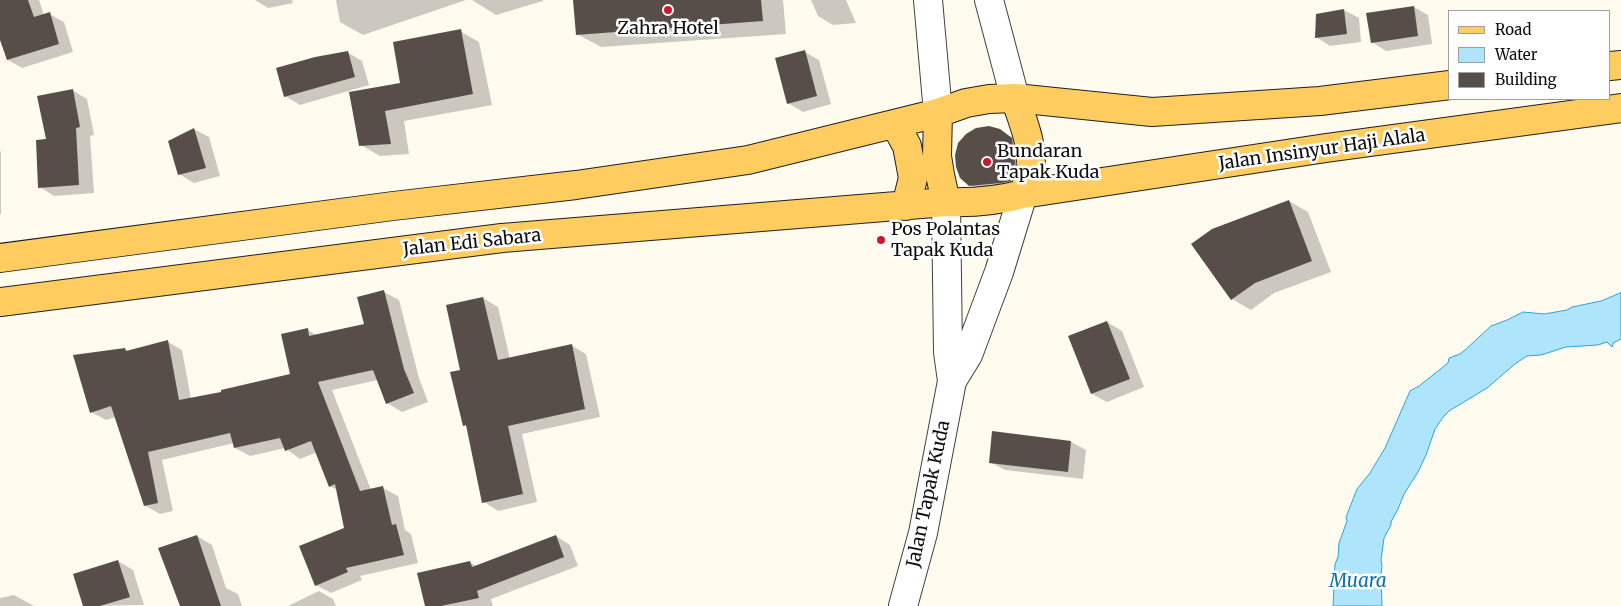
<!DOCTYPE html>
<style>
body{margin:0}
#map{position:relative;width:1621px;height:606px;overflow:hidden;background:#fffbef;font-family:Merriweather,serif}
canvas{display:block}
.legend{position:absolute;left:1448px;top:10px;width:162px;height:90px;box-sizing:border-box;background:#fff;border:1px solid #9f9f9f;margin:0;padding:6px 9px;list-style:none;font-size:15px;color:#0e0e0e}
.legend li{display:flex;align-items:center;gap:10px;height:25px}
.legend b{width:25px;border:1px solid #9f9f9f}
</style>
<div id="map">
<canvas width="1621" height="606"></canvas>
<ul class="legend">
<li><b style="height:6px;background:#ffcd5f"></b>Road</li>
<li><b style="height:14px;background:#aee5fc"></b>Water</li>
<li><b style="height:14px;background:#584e49"></b>Building</li>
</ul>
</div>
<script>
const c = document.querySelector('canvas').getContext('2d');
c.lineJoin = 'round';
function fill(path, color) {
  c.fillStyle = color;
  c.fill(path, 'evenodd');
}
function trace(path, color, width, dash) {
  c.strokeStyle = color;
  c.lineWidth = width;
  c.lineCap = dash ? 'butt' : 'round';
  c.setLineDash(dash || []);
  c.stroke(path);
}
function drawText(font, color, halo, rows, align = 'center') {
  c.font = font + ' Merriweather,serif';
  c.lineWidth = 5;
  c.setLineDash([]);
  c.textBaseline = 'middle';
  c.strokeStyle = halo;
  c.fillStyle = color;
  for (const [text, x, y, turn = 0] of rows) {
    c.save();
    c.translate(x, y);
    c.rotate((+turn || 0) * Math.PI / 180);
    c.textAlign = isNaN(turn) ? turn : align;
    if (halo) c.strokeText(text, 0, 0);
    c.fillText(text, 0, 0);
    c.restore();
  }
}
const water = new Path2D(`
 M1621 293V339L1613 343 1612 347 1607 342 1598 345 1566 347 1541 355 1527 356 1515 364 1487 388 1449 411 1444 416 1435 429 1426 455 1418 472 1404 494 1398 509 1391 522V525L1384 538 1381 560 1382 566 1381 576 1382 606H1333L1335 564 1338 557 1339 543 1347 521 1346 517 1357 489 1370 473 1385 448 1410 391 1419 386 1448 363 1449 358 1460 354 1465 350 1491 326 1507 320 1523 312 1544 314 1567 310 1572 307 1601 301Z`);
fill(water, '#aee5fc');
trace(water, '#2da2db', 1);
fill(new Path2D(`
 M0 0H39L44 15 49 14 64 22 73 52 22 68 8 60 0 36Z
 M255 0H292L293 3 268 8Z
 M336 0H466L363 35 340 22Z
 M472 0H543V1L496 15Z
 M575 0H783L786 34 601 47 577 34Z
 M811 0H846L856 23 833 25 818 16Z
 M1414 7 1428 15 1432 44 1386 51 1372 42Z
 M1344 10 1359 18 1361 42 1330 46 1316 37Z
 M460 31 479 42 492 105 404 121 409 154 380 156 361 145 402 84Z
 M347 52 362 61 369 85 300 105 285 96Z
 M805 52 819 60 831 104 803 112 788 103Z
 M72 90 87 99 94 135 90 136 94 193 54 196 40 187 47 140Z
 M194 129 209 137 220 176 194 183 179 174 169 142Z
 M1000 131 1015 139 1026 189 985 194 970 185Z
 M0 151 1 152V214H0Z
 M1289 201 1308 212 1331 272 1274 293 1251 310 1232 299Z
 M384 292 399 300 419 378 428 402 402 412 387 403 378 380 332 390 371 490 383 488 398 496 405 530 411 534 418 563 360 576 362 580 331 593 316 585 346 529 337 490 330 486 317 452 300 459 285 448 250 456 235 448 234 443 162 460 173 511 160 514 146 506 116 417 106 420 91 412 125 349 130 352 168 342 182 350 191 399 223 393 291 375 307 330 317 335 365 325Z
 M483 298 498 307 510 359 571 345 586 354 600 417 522 434 537 502 498 511 484 502 467 427 464 425 461 371Z
 M1107 322 1122 331 1144 387 1107 402 1092 394 1070 337Z
 M993 432 1071 442 1086 450 1083 479 1005 470 990 462Z
 M197 536 212 545 226 588 238 594 242 606H181Z
 M556 536 570 545 578 566 491 599 493 606H426L470 562 477 567Z
 M118 561 133 570 144 605 84 606Z
 M319 591 333 599 336 606H288Z
 M14 595 34 606H0V598Z`), '#0003');
fill(new Path2D(`
 M0 0H28L34 17 50 12 59 44 7 60 0 40Z
 M573 0H761L763 21 576 35Z
 M1414 6 1418 36 1371 43 1366 13Z
 M1344 9 1347 34 1315 38 1316 14Z
 M461 29 473 94 385 111 391 144 359 146 349 92 400 83 393 42Z
 M805 50 817 96 787 104 775 58Z
 M348 51 355 77 284 97 276 68 315 57Z
 M73 89 80 127 76 128 79 185 38 188 36 140 46 139 37 96Z
 M989 126 1000 129 1012 138 1015 162 1012 178 1011 181 1001 183 969 186 960 178 956 167 955 155 958 143 966 134 976 128Z
 M194 128 206 168 178 175 168 141Z
 M1289 200 1312 261 1255 283 1231 300 1191 244 1212 229Z
 M384 290 404 369 414 393 386 404 373 370 318 382 360 491 383 486 392 525 396 524 404 555 346 568 348 572 315 586 299 546 344 528 335 484 329 487 311 441 285 451 280 438 234 448 230 433 148 452 158 503 144 506 111 406 90 413 73 355 125 348 126 351 168 340 179 400 221 392V390L290 374 281 334 308 328 309 336 364 324 357 297Z
 M483 297 498 360 572 344 585 409 508 426 523 494 482 503 466 425 463 426 450 372 460 370 446 305Z
 M1107 321 1130 379 1091 394 1068 336Z
 M992 431 1071 441 1068 472 989 463Z
 M197 535 221 606H180L158 548Z
 M556 535 564 557 477 591 479 598 441 606H425L417 573 470 561 472 567Z
 M118 560 130 597 100 606H83L73 574Z`), '#584e49');
const minor = new Path2D(`
 M928 0 938 113
 M989 0 1015 98
 M952 381 968 355 999 272 1023 194
 M903 606 923 533 952 381 948 352 946 202`);
const major = new Path2D(`
 M1610 66 1621 65
 M1015 98C1023 122 1034 146 1030 172 1029 179 1026 187 1023 194
 M938 113 937 156 940 175 946 202
 M895 124 907 146 913 178 906 206
 M0 258 393 206 576 185 748 160 938 113 966 103 989 99 1015 98 1152 112 1320 101 1450 85
 M0 302 502 238 946 202C973 203 997 201 1023 194L1326 148 1621 108`);
trace(minor, '#414141', 30);
trace(major, '#1f1f1f', 30);
trace(minor, '#fff', 28);
trace(major, '#ffcd5f', 28);
for (const [x, y, r, color] of [
 [668,10,5,"#cd172d"],
 [987,162,5,"#cd172d"],
 [881,240,5,"#cd172d"]
]) {
  const dot = new Path2D();
  dot.arc(x, y, r, 0, 2 * Math.PI);
  c.fillStyle = color;
  c.fill(dot);
  trace(dot, '#fff', 2);
}
drawText('18px', '#0e0e0e', '#fff', [
 ["Zahra Hotel",668,29,"center"],
 ["Bundaran",997,152],
 ["Tapak Kuda",997,173],
 ["Pos Polantas",891,230],
 ["Tapak Kuda",891,251]
], 'left');
drawText('18px', '#0e0e0e', '#fff', [
 ["Jalan Insinyur Haji Alala",1322,150,-8],
 ["Jalan Edi Sabara",472,243,-6],
 ["Jalan Tapak Kuda",929,494,-78]
]);
drawText('italic 19px', '#0a72ad', '#fff', [
 ["Muara",1358,582]
]);
</script>
